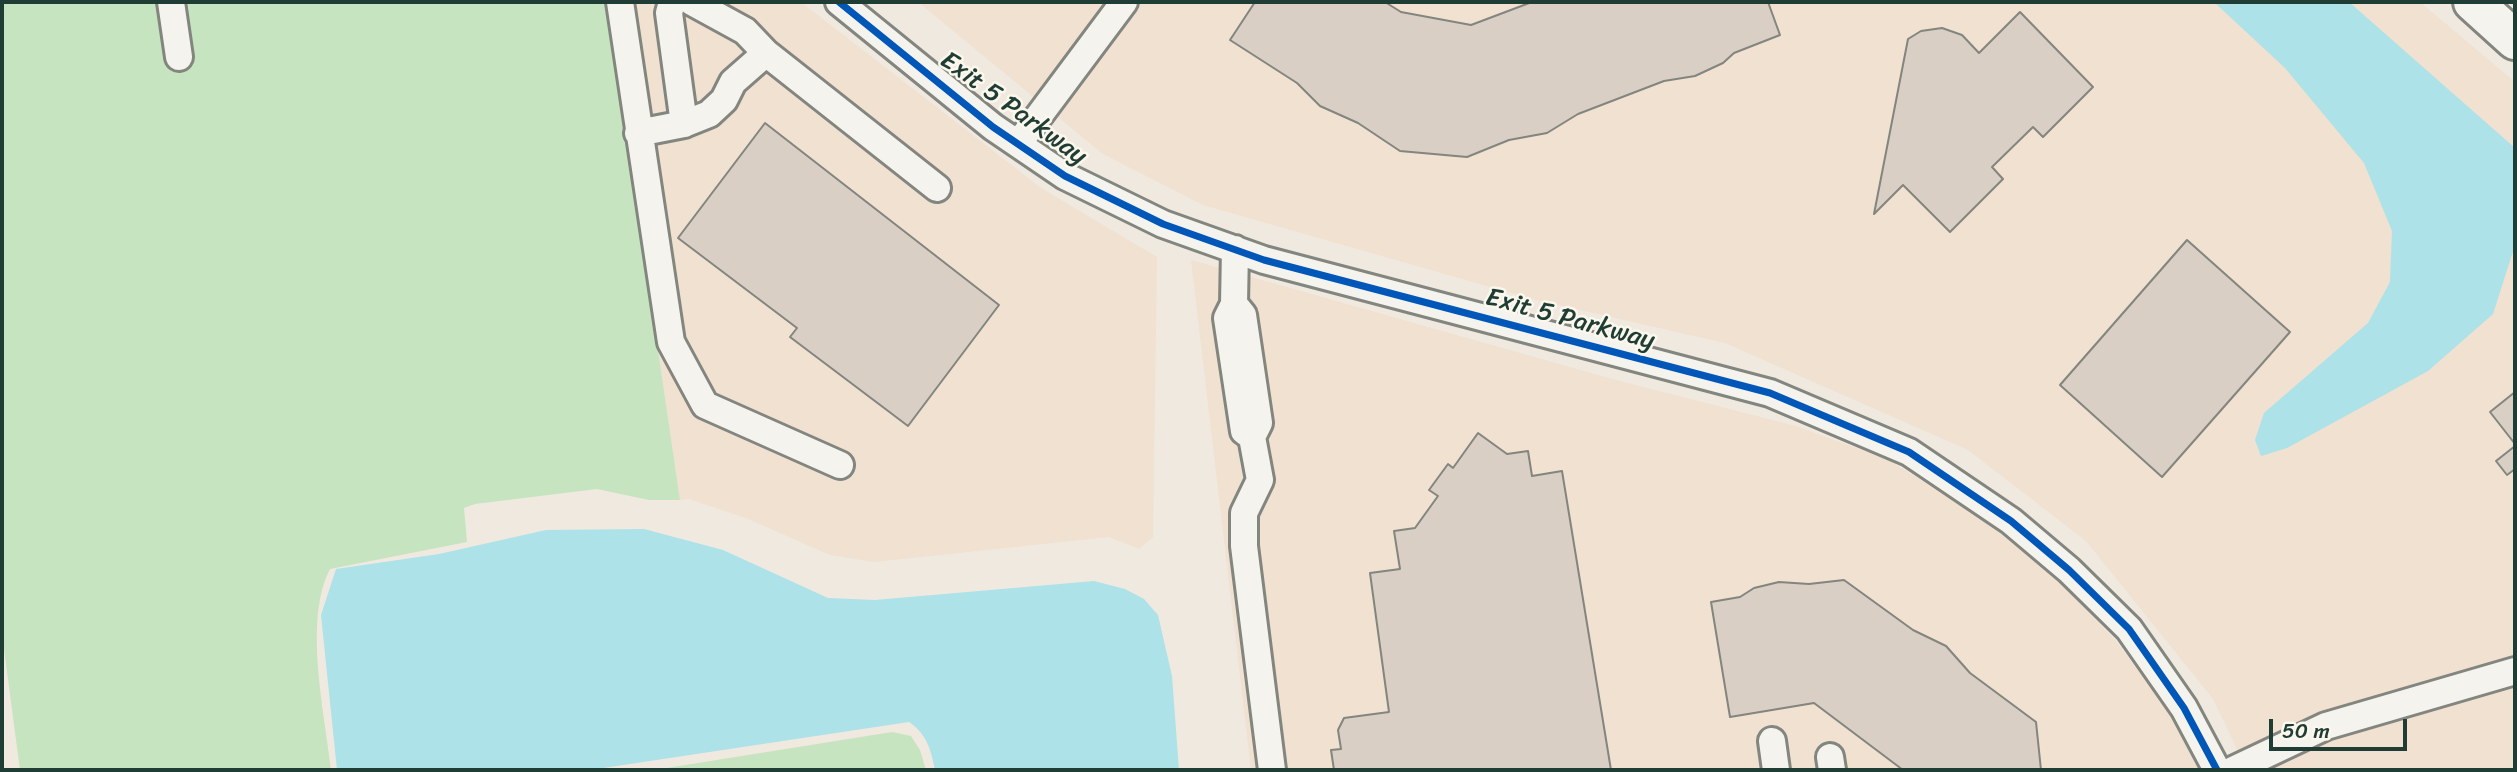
<!DOCTYPE html>
<style>
body{margin:0}
#map{position:relative;width:2517px;height:772px;overflow:hidden;background:#f0e9e0;font-family:Sriracha,sans-serif}
canvas{display:block}
.frame{position:absolute;inset:0;border:4px solid #1f3d34;pointer-events:none}
.scale{position:absolute;left:2269px;top:719px;width:138px;height:32px;box-sizing:border-box;border:4px solid #1f3d34;border-top:0;padding-left:9px;font-size:21px;line-height:24px;white-space:nowrap;color:#1f3d34;-webkit-text-stroke:5px #fbf7ec;paint-order:stroke}
</style>
<div id="map">
<canvas width="2517" height="772"></canvas>
<div class="frame"></div>
<div class="scale">50 m</div>
</div>
<script>
const c = document.querySelector('canvas').getContext('2d');
c.lineJoin = 'round';
function fill(path, color) {
  c.fillStyle = color;
  c.fill(path, 'evenodd');
}
function trace(path, color, width, dash) {
  c.strokeStyle = color;
  c.lineWidth = width;
  c.lineCap = dash ? 'butt' : 'round';
  c.setLineDash(dash || []);
  c.stroke(path);
}
function drawText(font, color, halo, rows, align = 'center') {
  c.font = font + ' Sriracha,sans-serif';
  c.lineWidth = 5;
  c.setLineDash([]);
  c.textBaseline = 'middle';
  c.strokeStyle = halo;
  c.fillStyle = color;
  for (const [text, x, y, turn = 0] of rows) {
    c.save();
    c.translate(x, y);
    c.rotate((+turn || 0) * Math.PI / 180);
    c.textAlign = isNaN(turn) ? turn : align;
    if (halo) c.strokeText(text, 0, 0);
    c.fillText(text, 0, 0);
    c.restore();
  }
}
fill(new Path2D(`
 M607 2H801L1041 188 1157 257 1153 537 1139 549 1109 537 874 562 830 555 748 519 689 499 680 500Z
 M918 2H2420L2515 82V770H2247L2213 699 2086 541 1968 450 1725 343 1536 300 1203 205 1103 154Z
 M1191 260 1616 380 1796 426 1889 460 1979 517 2049 571 2115 640 2168 710 2206 770H1251Z`), '#f0e1d1');
fill(new Path2D(`
 M2 2H607L680 500H649L597 489 475 504 464 508 467 542 330 569C303 621 325 713 331 770H20L2 634Z
 M892 732 911 736 920 750 926 770H654Z`), '#c6e4c0');
fill(new Path2D(`
 M2214 2H2349L2515 148V245L2493 314 2428 371 2287 448 2261 456 2255 440 2264 413 2368 323 2390 282 2392 231 2364 163 2285 68Z
 M644 529 723 550 828 598 875 600 1094 581 1125 589 1144 599 1158 615 1172 676 1179 770H935C931 750 927 734 909 722L590 770H337L321 615 336 569 439 554 546 530Z`), '#ace2e8');
const building = new Path2D(`
 M1255 2H1385L1401 12 1471 25 1532 2H1768L1780 35 1734 53 1723 63 1695 76 1664 81 1578 114 1547 133 1509 140 1467 157 1400 151 1358 123 1320 106 1297 83 1230 40Z
 M2020 12 2093 87 2043 137 2033 127 1992 167 2003 179 1950 232 1903 185 1874 214 1908 39 1921 31 1942 28 1962 35 1979 53Z
 M765 123 999 305 908 426 790 337 797 328 678 238Z
 M2187 240 2290 332 2162 477 2060 385Z
 M2515 392V444L2490 412Z
 M1478 433 1507 454 1528 451 1532 476 1562 471 1611 770H1334L1331 750 1341 749 1338 730 1344 718 1389 712 1370 573 1400 569 1394 531 1415 528 1438 496 1429 490 1448 464 1453 468Z
 M2515 446V469L2507 475 2496 461Z
 M1844 580 1913 630 1946 646 1970 673 2036 722 2041 770H1903L1814 703 1730 717 1711 602 1740 597 1754 588 1779 582 1809 584Z`);
fill(building, '#dacfc4');
trace(building, '#83857f', 2);
const minor = new Path2D(`
 M171 2 179 57
 M620 2 671 342 705 405 840 465
 M672 2 669 13 684 124
 M692 2 745 31 766 53
 M839 2 993 127 1065 176 1163 224 1264 260 1770 393 1909 452 2011 521 2069 570 2129 629 2184 708 2217 770
 M638 133 684 124 709 114 724 100 733 82 766 53 937 188
 M1018 144 1124 2
 M1234 304 1235 249
 M1252 437 1244 431 1227 318 1234 304 1243 315 1259 423 1252 437 1260 480 1244 513V546L1272 770
 M1772 741 1776 770
 M1830 757 1832 770
 M2233 770 2326 726 2515 671`);
const highway = new Path2D(`
 M2473 2 2515 40`);
trace(minor, '#83857f', 32);
trace(highway, '#83857f', 44);
trace(minor, '#f5f3ee', 26);
trace(highway, '#f5f3ee', 38);
trace(new Path2D(`
 M839 2 993 127 1065 176 1163 224 1264 260 1770 393 1909 452 2011 521 2069 570 2129 629 2184 708 2217 770`), '#0057b8', 7);
drawText('26px', '#1f3d34', '#fbf7ec', [
 ["Exit 5 Parkway",1013,109,36],
 ["Exit 5 Parkway",1570,320,15]
]);
</script>
